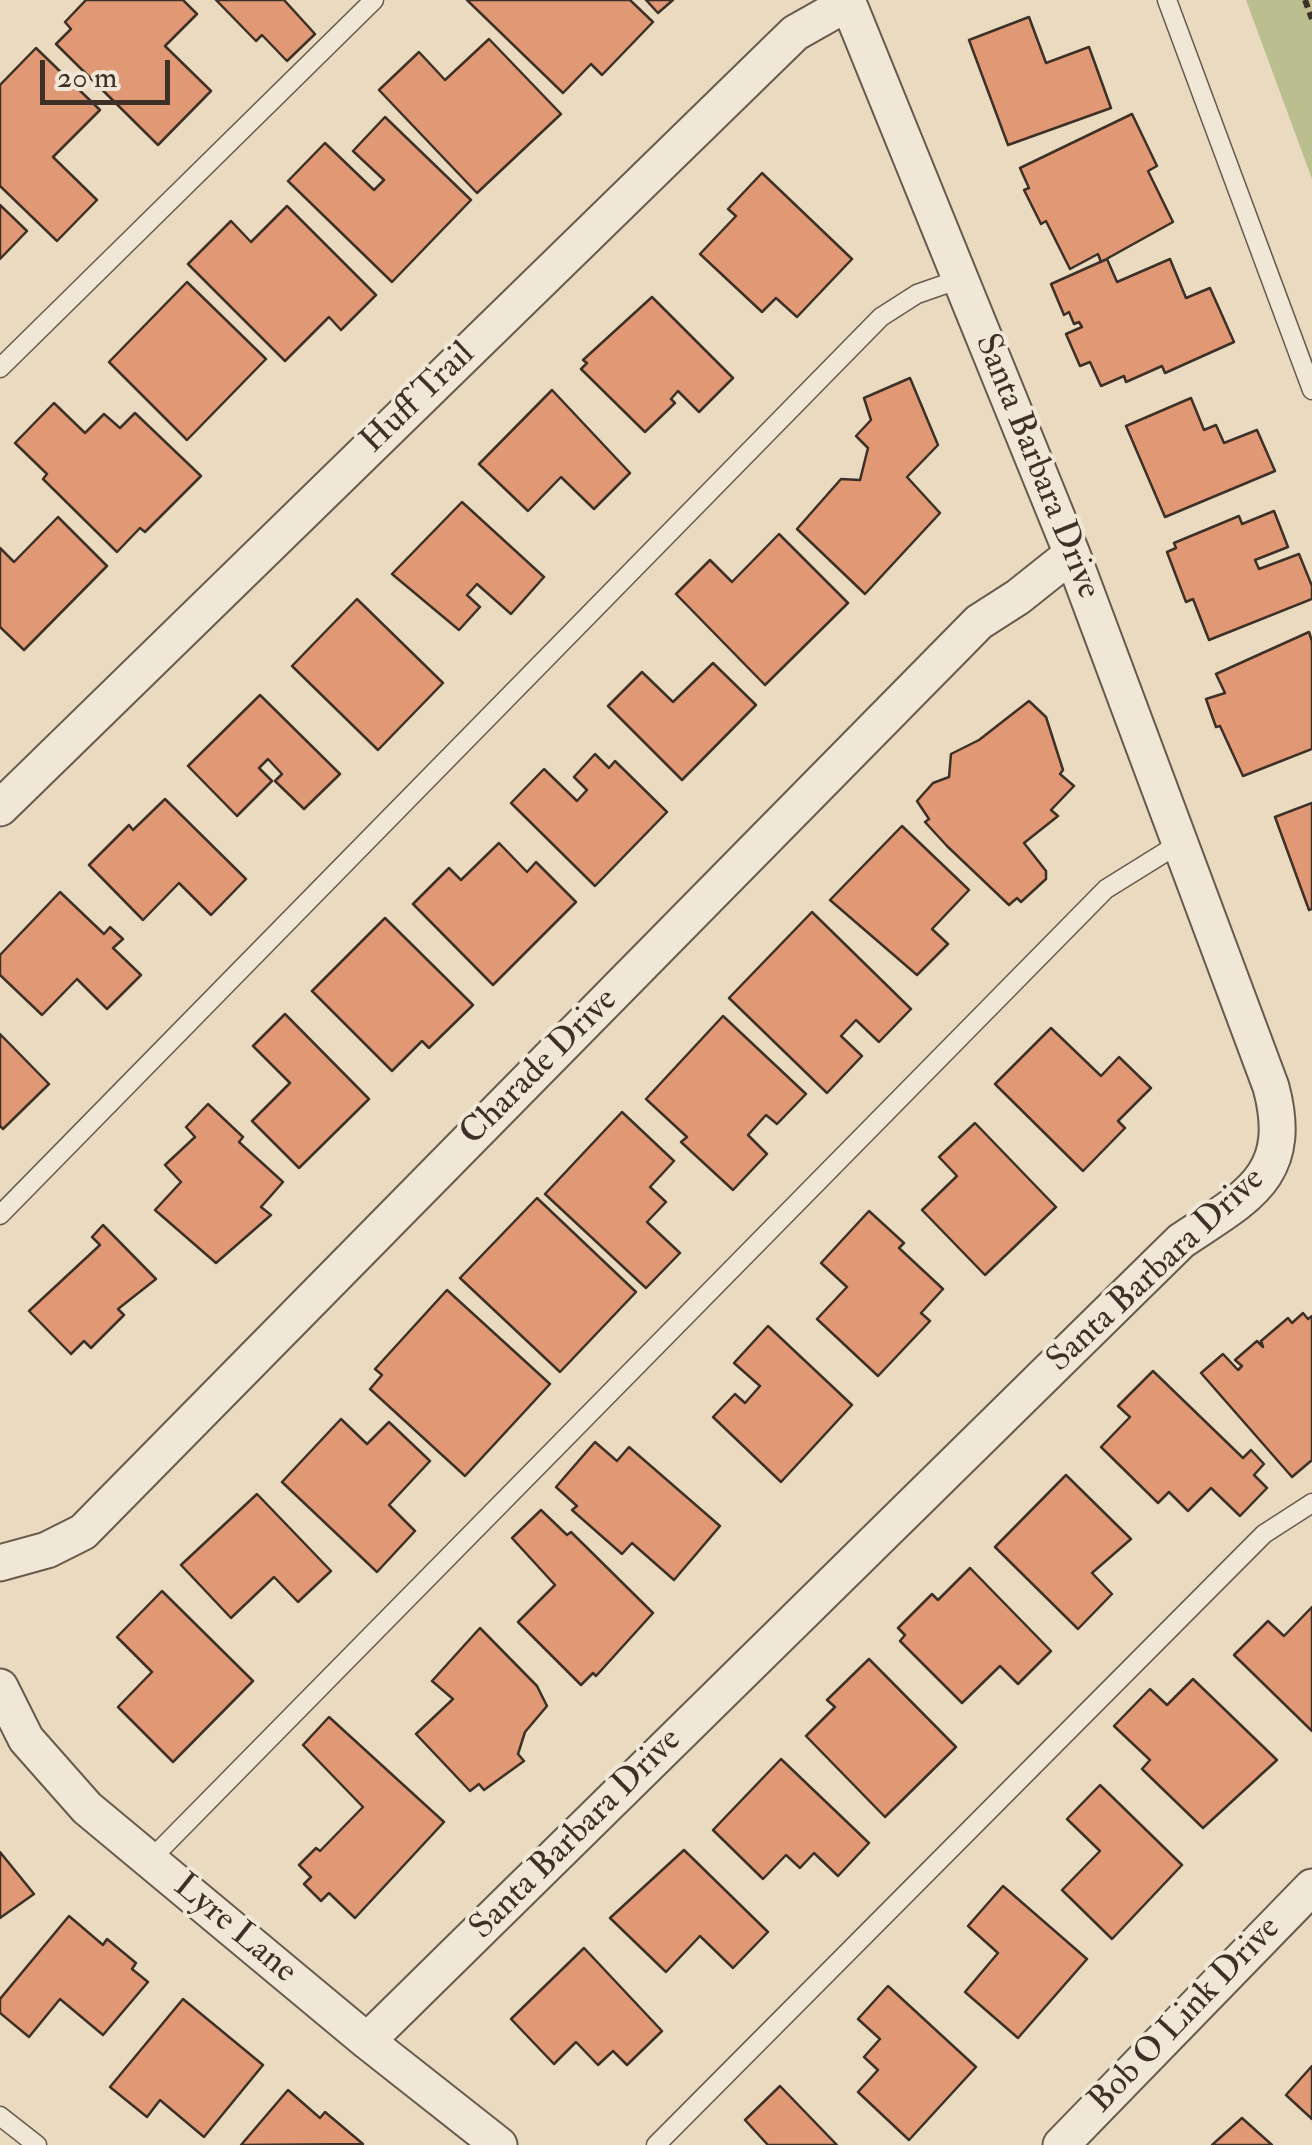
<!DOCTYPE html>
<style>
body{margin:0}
#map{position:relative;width:1312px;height:2145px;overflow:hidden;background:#eadac0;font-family:"IM FELL Double Pica",serif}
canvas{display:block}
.scale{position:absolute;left:40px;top:60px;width:130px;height:45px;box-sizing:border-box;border:5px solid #3c3027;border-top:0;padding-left:12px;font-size:30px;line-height:35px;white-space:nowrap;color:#3c3027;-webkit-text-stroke:8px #f1e7d6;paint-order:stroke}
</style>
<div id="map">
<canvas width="1312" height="2145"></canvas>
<div class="scale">20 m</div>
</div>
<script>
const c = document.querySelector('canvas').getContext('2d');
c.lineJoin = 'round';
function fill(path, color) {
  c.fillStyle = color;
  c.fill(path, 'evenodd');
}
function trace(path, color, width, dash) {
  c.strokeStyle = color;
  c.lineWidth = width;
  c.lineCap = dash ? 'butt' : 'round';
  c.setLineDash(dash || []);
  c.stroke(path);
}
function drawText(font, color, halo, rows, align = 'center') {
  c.font = font + ' "IM FELL Double Pica",serif';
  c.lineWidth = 8;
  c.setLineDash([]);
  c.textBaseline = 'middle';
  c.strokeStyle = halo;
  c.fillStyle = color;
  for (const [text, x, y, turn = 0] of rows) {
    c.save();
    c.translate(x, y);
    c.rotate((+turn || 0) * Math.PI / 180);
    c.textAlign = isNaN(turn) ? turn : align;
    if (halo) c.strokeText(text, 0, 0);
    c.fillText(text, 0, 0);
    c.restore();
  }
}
fill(new Path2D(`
 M1246 0H1312V179Z`), '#bbbe8f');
const building = new Path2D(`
 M86 0H183L197 14 165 46 211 91 158 145 56 44 71 29 65 22Z
 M216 0H284L315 34 287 61 262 35 256 41Z
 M467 0H630L653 22 602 75 591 64 563 93Z
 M646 0H673L658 13Z
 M1029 17 1046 63 1089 47 1111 108 1008 145 969 40Z
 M489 39 561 114 477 193 379 90 419 52 445 80Z
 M36 48 100 110 53 157 97 200 57 241 0 186V85Z
 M1132 114 1157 166 1148 171 1173 222 1101 262 1098 254 1070 269 1046 221 1041 224 1024 190 1029 188 1020 168Z
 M385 117 471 200 392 282 288 181 325 143 374 190 384 180 353 151Z
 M762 173 852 259 797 317 776 298 762 312 700 254 736 216 728 209Z
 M0 205 27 231 0 259Z
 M287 206 376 295 341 330 329 317 285 361 188 264 231 221 251 242Z
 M1107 259 1117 282 1170 259 1186 298 1210 288 1234 342 1165 373 1162 366 1126 382 1124 376 1101 386 1090 362 1080 366 1066 334 1082 327 1079 322 1074 324 1069 312 1064 315 1051 284Z
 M187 282 266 359 187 440 109 362Z
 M652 297 733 378 699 412 678 391 671 399 675 403 645 432 581 369 587 363 583 360Z
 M910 378 938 445 907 477 940 513 865 594 797 529 841 479 860 480 868 448 856 436 871 420 864 398Z
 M552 390 630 473 594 509 561 477 528 511 479 464Z
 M1191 398 1204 430 1216 425 1224 443 1257 430 1275 471 1165 517 1126 426Z
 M54 403 85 433 104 414 120 428 135 413 201 476 145 532 140 528 117 552 43 479 47 474 15 443Z
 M462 502 544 577 511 614 477 584 467 595 480 607 459 630 392 574Z
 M1274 511 1288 547 1255 560 1259 569 1299 554 1312 586V599L1209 640 1193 599 1186 602 1167 552 1176 548 1174 543 1239 516 1242 524Z
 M58 517 107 566 24 650 0 627V548L14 562Z
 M779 534 848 603 765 685 676 594 710 560 732 582Z
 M357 599 443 683 378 750 292 666Z
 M1309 632 1312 641V749L1243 776 1220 726 1216 727 1206 699 1225 693 1216 674Z
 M713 663 756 705 682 780 608 706 642 672 673 702Z
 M260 695 340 774 304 809 275 781 282 774 268 759 259 768 272 781 237 816 188 766Z
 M1029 701 1046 717 1063 770 1060 774 1074 786 1051 810 1058 816 1024 843 1046 871V879L1021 902 1017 898 1009 905 947 846 925 822 929 819 917 801 933 783 949 777 951 754 979 740Z
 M595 754 609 768 615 761 667 812 595 886 511 803 544 769 577 801 587 790 574 777Z
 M165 799 246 879 211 915 179 883 143 920 89 865 129 825 133 830Z
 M1312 803V909L1309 910 1275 817Z
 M902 826 969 890 932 929 948 944 917 975 830 900Z
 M499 843 527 872 536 862 576 902 493 985 413 904 449 868 461 880Z
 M60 892 104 934 110 927 123 939 113 948 141 975 107 1009 77 979 42 1015 0 975V955Z
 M812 912 911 1009 879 1042 856 1020 841 1036 862 1056 827 1093 729 998Z
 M385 918 473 1005 429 1048 422 1041 392 1071 312 991Z
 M285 1014 369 1099 299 1168 252 1121 290 1083 253 1046Z
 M723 1016 806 1094 777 1124 766 1115 748 1135 767 1154 733 1190 681 1142 687 1137 646 1099Z
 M1051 1028 1101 1076 1119 1057 1151 1088 1118 1121 1125 1128 1083 1171 995 1084Z
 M0 1034 49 1084 3 1129 0 1126Z
 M208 1104 243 1137 239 1142 283 1182 261 1207 271 1215 216 1263 155 1210 181 1182 165 1165 195 1137 186 1127Z
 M622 1112 674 1161 650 1187 666 1202 647 1222 680 1253 646 1288 545 1194Z
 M975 1123 1056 1207 985 1275 922 1210 957 1176 939 1157Z
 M537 1198 636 1292 560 1372 460 1278Z
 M869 1211 904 1243 899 1248 943 1289 921 1313 930 1321 878 1376 817 1319 847 1287 821 1263Z
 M103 1225 156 1279 118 1309 124 1315 91 1348 84 1341 71 1354 29 1311 100 1245 92 1237Z
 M447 1290 550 1384 465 1476 370 1389 382 1375 375 1369Z
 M1303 1313 1308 1319 1312 1316V1460L1292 1477 1201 1373 1223 1354 1238 1370 1242 1366 1235 1360 1257 1341 1263 1347 1261 1341 1288 1318 1292 1323Z
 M768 1326 852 1405 781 1482 713 1417 735 1394 745 1403 760 1386 734 1363Z
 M1153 1371 1243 1458 1251 1450 1264 1464 1254 1475 1267 1488 1240 1516 1211 1488 1188 1511 1169 1492 1158 1503 1101 1447 1130 1417 1118 1406Z
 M341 1419 367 1444 389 1422 430 1461 389 1505 415 1531 377 1572 282 1482Z
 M595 1442 617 1461 629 1447 720 1526 674 1580 632 1543 622 1554 572 1510 577 1506 556 1487Z
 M1066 1475 1131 1539 1092 1573 1112 1594 1078 1629 995 1547Z
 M257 1494 331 1571 298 1602 274 1577 231 1618 181 1565Z
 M541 1510 567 1535 571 1532 653 1613 596 1676 593 1673 581 1685 518 1622 555 1585 512 1538Z
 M970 1568 1051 1651 1018 1684 1000 1666 962 1703 900 1641 905 1635 898 1628 932 1594 938 1600Z
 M162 1591 253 1681 173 1762 118 1707 152 1672 117 1637Z
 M1312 1607V1731L1234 1655 1268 1621 1284 1636Z
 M480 1628 537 1686 547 1706 525 1732 518 1754 524 1761 484 1790 479 1784 470 1791 416 1734 453 1699 432 1681Z
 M869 1659 956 1747 885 1817 806 1736 835 1707 827 1700Z
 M1193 1679 1277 1760 1203 1828 1142 1769 1150 1760 1114 1726 1150 1689 1167 1705Z
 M329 1717 444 1822 355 1918 329 1893 321 1901 304 1884 311 1877 299 1865 316 1848 320 1851 363 1807 303 1745Z
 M781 1759 869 1843 838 1876 814 1853 800 1868 786 1855 763 1879 713 1830Z
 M1100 1785 1182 1865 1112 1939 1062 1890 1100 1851 1067 1819Z
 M684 1850 768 1932 733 1968 700 1936 666 1972 610 1918Z
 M0 1852 34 1894 0 1918Z
 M1003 1886 1087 1959 1018 2038 965 1992 998 1953 968 1926Z
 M69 1916 103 1945 107 1939 136 1963 132 1969 148 1982 103 2035 60 1999 29 2037 0 2013V1999Z
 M584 1948 662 2031 627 2065 613 2051 598 2065 576 2042 554 2064 511 2019Z
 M888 1986 976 2067 909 2140 858 2092 878 2070 864 2057 880 2039 858 2019Z
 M183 1999 263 2065 204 2137 160 2100 147 2117 110 2087Z
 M1312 2066V2119L1286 2095Z
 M780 2086 837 2145H768L745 2120Z
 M288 2090 320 2118 325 2112 363 2144 241 2145Z
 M1242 2118 1272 2145H1212Z`);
fill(building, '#e19875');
trace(building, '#3c3027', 2.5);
const lane = new Path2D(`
 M1167 0 1312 390
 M0 368 374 0
 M0 1215 881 317 917 294 960 279
 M150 1860 1106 889 1180 843
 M0 2116 37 2145
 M656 2145 1264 1534 1312 1503`);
const street = new Path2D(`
 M0 808 795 33 848 3
 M0 1563 47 1550 83 1532 979 622 1018 597 1072 554
 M0 1687 26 1739 87 1808 367 2041 499 2145
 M367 2041 1181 1241C1246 1197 1295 1177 1271 1087L1072 554 847 0
 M1061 2145 1312 1887`);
trace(lane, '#685a4d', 21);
trace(street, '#685a4d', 39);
trace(new Path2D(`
 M1305 0 1312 19`), '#3c3027', 6, [8, 5]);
trace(lane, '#f1e7d6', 18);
trace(street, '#f1e7d6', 35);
drawText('35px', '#3c3027', '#f1e7d6', [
 ["Huff Trail",419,399,-44],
 ["Santa Barbara Drive",1036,467,68],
 ["Charade Drive",540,1068,-45],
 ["Santa Barbara Drive",1157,1271,-43],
 ["Santa Barbara Drive",577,1835,-45],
 ["Lyre Lane",234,1930,40],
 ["Bob O Link Drive",1186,2016,-46]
]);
</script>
